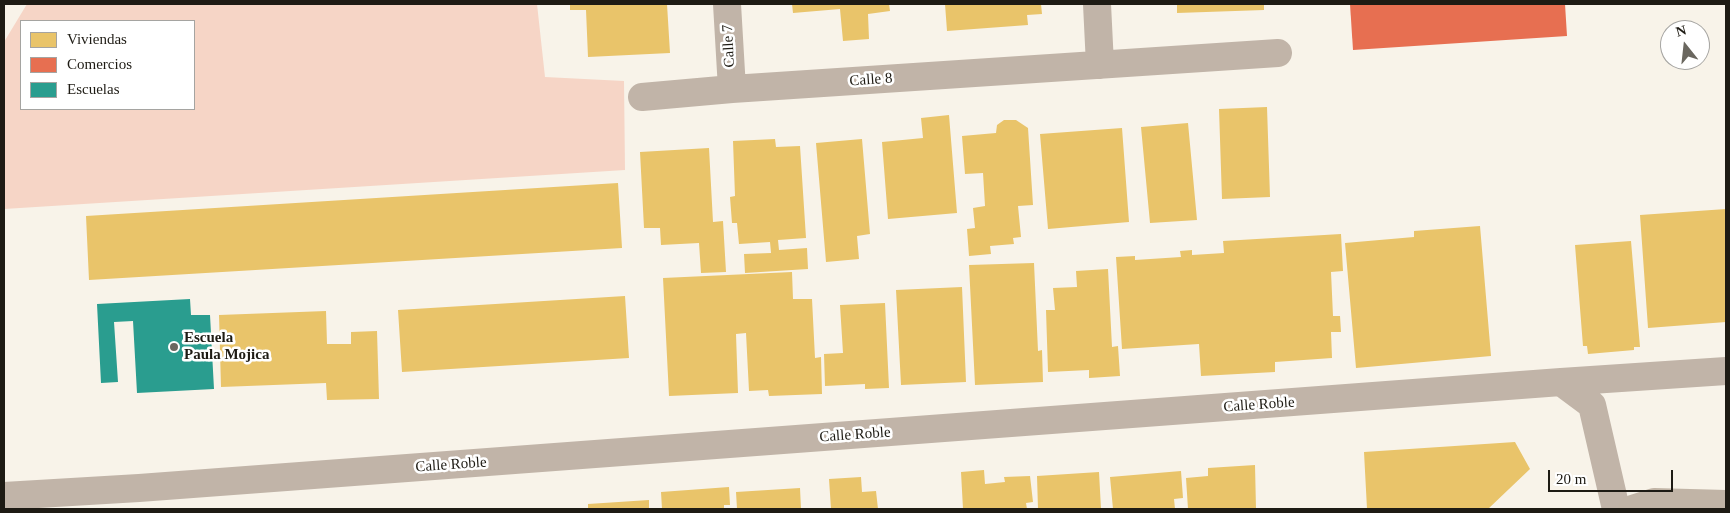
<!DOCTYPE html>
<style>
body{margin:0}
#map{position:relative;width:1730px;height:513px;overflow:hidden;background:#f8f3e9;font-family:Georgia,serif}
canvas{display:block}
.frame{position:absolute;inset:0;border:5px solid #1e1b14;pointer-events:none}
.legend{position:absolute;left:20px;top:20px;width:175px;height:90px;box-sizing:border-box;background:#fff;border:1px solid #a5a4a1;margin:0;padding:6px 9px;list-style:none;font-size:15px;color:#1e1b14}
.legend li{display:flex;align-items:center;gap:10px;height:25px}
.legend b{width:25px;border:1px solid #a5a4a1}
.north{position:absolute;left:1660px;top:20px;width:50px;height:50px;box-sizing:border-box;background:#fff;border:1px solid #a5a4a1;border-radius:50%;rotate:344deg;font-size:14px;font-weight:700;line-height:20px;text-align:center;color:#1e1b14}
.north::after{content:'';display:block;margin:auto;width:18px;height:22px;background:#6a675f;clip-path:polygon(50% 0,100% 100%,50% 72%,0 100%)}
.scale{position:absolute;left:1548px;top:470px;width:125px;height:22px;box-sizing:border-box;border:2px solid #1e1b14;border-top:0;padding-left:6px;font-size:15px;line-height:18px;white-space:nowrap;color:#1e1b14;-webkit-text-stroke:4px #fff;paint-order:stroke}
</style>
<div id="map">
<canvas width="1730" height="513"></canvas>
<div class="frame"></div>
<ul class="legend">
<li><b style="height:14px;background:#e9c46a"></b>Viviendas</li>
<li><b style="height:14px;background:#e76f51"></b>Comercios</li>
<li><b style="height:14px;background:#2a9d8f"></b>Escuelas</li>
</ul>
<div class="north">N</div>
<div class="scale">20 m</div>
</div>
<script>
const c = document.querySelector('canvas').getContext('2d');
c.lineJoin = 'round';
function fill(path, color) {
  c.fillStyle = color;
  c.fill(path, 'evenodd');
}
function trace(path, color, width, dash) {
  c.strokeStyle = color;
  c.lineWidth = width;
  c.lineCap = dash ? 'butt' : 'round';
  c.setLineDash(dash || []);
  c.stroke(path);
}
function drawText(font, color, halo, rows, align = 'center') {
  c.font = font + ' Georgia,serif';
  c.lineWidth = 5;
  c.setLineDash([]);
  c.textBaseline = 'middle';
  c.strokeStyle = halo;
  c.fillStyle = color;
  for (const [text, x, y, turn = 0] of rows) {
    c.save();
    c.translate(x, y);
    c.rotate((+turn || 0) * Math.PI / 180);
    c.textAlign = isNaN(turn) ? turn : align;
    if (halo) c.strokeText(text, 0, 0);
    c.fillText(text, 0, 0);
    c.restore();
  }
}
fill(new Path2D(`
 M27 4H537L545 77 624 81 625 170 4 209V42ZM21 21H194V109H21Z`), '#f6d5c6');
fill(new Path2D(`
 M570 4H667L670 53 588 57 586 10H570Z
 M792 4H889L890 11 868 14 869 39 843 41 840 9 793 13Z
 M945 4H1041L1042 14 1027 15 1028 25 947 31Z
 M1177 4H1264V10L1177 13Z
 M1267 107 1270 197 1222 199 1219 109Z
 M949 115 957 213 888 219 882 142 923 138 921 118Z
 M1004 120H1016L1028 128 1033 205 1018 206 1021 237 1013 238 1014 244 990 246 991 254 969 256 967 229 975 228 973 208 985 206 983 173 965 174 962 136 996 133 997 125Z
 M1188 123 1197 220 1150 223 1141 127Z
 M1122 128 1129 222 1048 229 1040 134Z
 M775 139 776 147 800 146 806 238 778 240 779 250 807 248 808 269 745 273 744 254 771 253 770 242 739 244 737 223H732L730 197 735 196 733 141Z
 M862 139 870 234 857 236 859 259 826 262 816 143Z
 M709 148 713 222 723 221 726 272 701 273 699 243 661 245 660 228H644L640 152Z
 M618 183 622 248 89 280 86 216Z
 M1726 209V322L1648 328 1640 215Z
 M1480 226 1491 356 1356 368 1345 243 1414 237V231Z
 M1341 234 1343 271 1331 272 1333 316H1340L1341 332H1331L1332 358 1275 362V372L1201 376 1199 344 1122 349 1116 257 1135 256V260L1181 257 1180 251 1192 250V255L1224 253 1223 241Z
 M1631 241 1640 347H1634V350L1588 354 1587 346H1583L1575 245Z
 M1034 263 1038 351 1042 350 1043 382 975 385 969 265Z
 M1108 269 1112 347 1118 346 1120 376 1089 378V370L1048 372 1046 310H1055L1053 288 1077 287 1076 271Z
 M792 272 793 299H812L815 358 821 357 822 394 769 396 768 390 749 391 746 333 736 334 738 393 669 396 663 278Z
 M962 287 966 382 901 385 896 290Z
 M625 296 629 358 402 372 398 310Z
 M885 303 889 388 865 389V384L825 386 824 354 843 353 840 305Z
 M326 311 327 344H351V332L377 331 379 399 327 400 326 383 221 387 219 315Z
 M1515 442 1530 469 1488 509H1367L1364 452Z
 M1255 465 1256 509H1188L1186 478 1208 476V468Z
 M984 470 985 484 1005 482 1004 477 1030 476 1033 502 1026 503 1027 509H963L961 472Z
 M1181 471 1183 498 1174 499 1175 509H1113L1110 477Z
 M1099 472 1101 509H1038L1037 476Z
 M861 477 862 492 876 491 878 509H831L829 479Z
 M729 487 730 505H724V509H662L661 492Z
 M800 488 801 509H737L736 492Z
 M649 500V509H588V504Z`), '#e9c46a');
fill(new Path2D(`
 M1350 4H1565L1567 36 1353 50Z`), '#e76f51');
fill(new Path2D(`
 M190 299 191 315H210L214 389 137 393 133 321 114 322 118 382 101 383 97 304Z`), '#2a9d8f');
trace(new Path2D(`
 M727 4 732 89
 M1097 4 1100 65
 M642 97 732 89 1278 53
 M1561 382 1726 371
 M4 496 139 488 1561 382 1592 405 1616 509`), '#c1b4a8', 28);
trace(new Path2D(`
 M1632 509 1654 502 1726 504`), '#c1b4a6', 28);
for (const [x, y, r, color] of [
 [174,347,5,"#6a675f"]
]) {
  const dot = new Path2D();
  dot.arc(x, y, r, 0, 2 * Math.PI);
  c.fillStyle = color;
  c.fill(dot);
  trace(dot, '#fff', 2);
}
drawText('15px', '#1e1b14', '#fff', [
 ["Calle 7",729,46,-93],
 ["Calle 8",871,80,-4],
 ["Calle Roble",1259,405,-4],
 ["Calle Roble",855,435,-4],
 ["Calle Roble",451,465,-4]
]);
drawText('bold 15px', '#1e1b14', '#fff', [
 ["Escuela",184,338],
 ["Paula Mojica",184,355]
], 'left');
</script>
